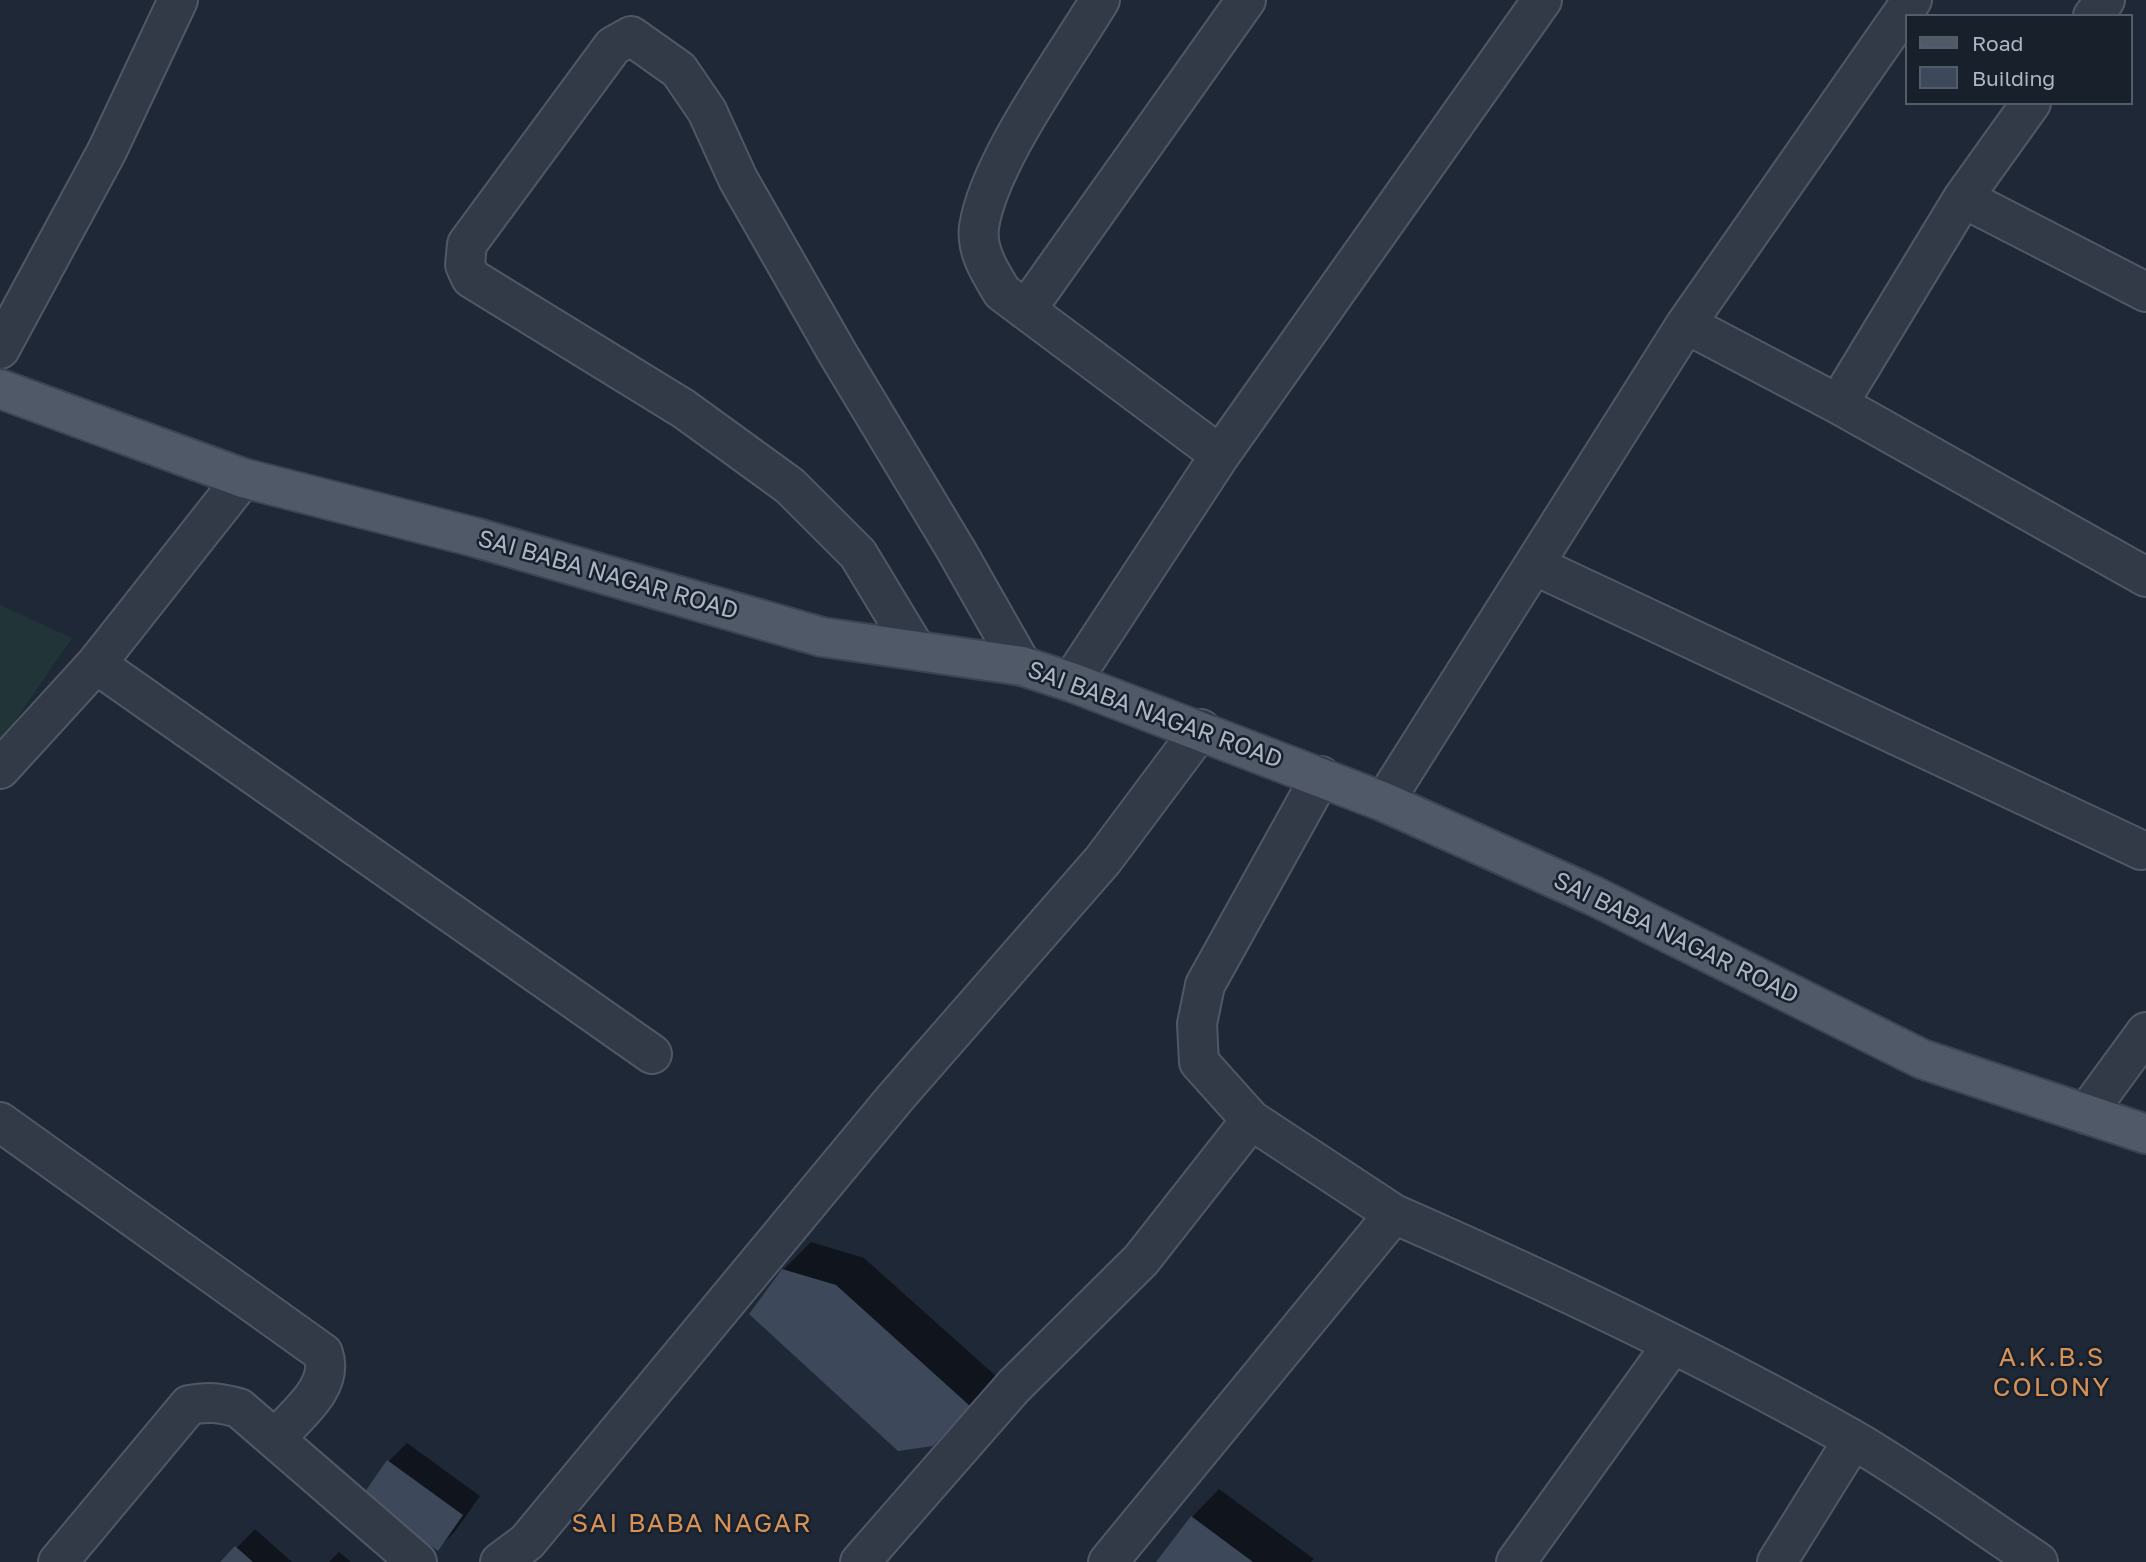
<!DOCTYPE html>
<style>
body{margin:0}
#map{position:relative;width:2146px;height:1562px;overflow:hidden;background:#1f2837;font-family:"Golos Text",sans-serif}
canvas{display:block}
.legend{position:absolute;left:1905px;top:14px;width:228px;height:91px;box-sizing:border-box;background:#18202c;border:2px solid #535c69;margin:0;padding:9px 12px;list-style:none;font-size:21px;color:#acb5c5}
.legend li{display:flex;align-items:center;gap:14px;height:35px}
.legend b{width:35px;border:2px solid #535c69}
</style>
<div id="map">
<canvas width="2146" height="1562"></canvas>
<ul class="legend">
<li><b style="height:9px;background:#505968"></b>Road</li>
<li><b style="height:19px;background:#3d485a"></b>Building</li>
</ul>
</div>
<script>
const c = document.querySelector('canvas').getContext('2d');
c.lineJoin = 'round';
function fill(path, color) {
  c.fillStyle = color;
  c.fill(path, 'evenodd');
}
function trace(path, color, width, dash) {
  c.strokeStyle = color;
  c.lineWidth = width;
  c.lineCap = dash ? 'butt' : 'round';
  c.setLineDash(dash || []);
  c.stroke(path);
}
function drawText(font, color, halo, rows, align = 'center') {
  c.font = font + ' "Golos Text",sans-serif';
  c.lineWidth = 5;
  c.setLineDash([]);
  c.textBaseline = 'middle';
  c.strokeStyle = halo;
  c.fillStyle = color;
  for (const [text, x, y, turn = 0] of rows) {
    c.save();
    c.translate(x, y);
    c.rotate((+turn || 0) * Math.PI / 180);
    c.textAlign = isNaN(turn) ? turn : align;
    if (halo) c.strokeText(text, 0, 0);
    c.fillText(text, 0, 0);
    c.restore();
  }
}
fill(new Path2D(`
 M0 605 72 638 0 743Z`), '#213538');
fill(new Path2D(`
 M811 1242 864 1258 997 1377 933 1444 783 1270Z
 M407 1443 480 1496 456 1530 438 1549 388 1462Z
 M1219 1489 1314 1559 1311 1562H1158L1192 1517Z
 M255 1529 292 1562H223Z
 M339 1552 351 1562H329Z`), '#0007');
fill(new Path2D(`
 M782 1269 836 1285 970 1406 933 1446 898 1451 749 1314Z
 M387 1460 463 1515 438 1551 362 1496Z
 M1191 1516 1253 1562H1156Z
 M235 1546 253 1562H220Z`), '#3d485a');
const minor = new Path2D(`
 M1100 0C1064 60 989 161 979 227 976 251 990 272 1002 292L1220 455
 M2093 16 2105 0
 M1963 198 2146 292
 M1026 310 1246 0
 M1686 324 1838 404 2146 577
 M0 349 107 151 178 0
 M1838 404 1963 198 2031 103
 M1536 566 2141 850
 M916 650 858 554 790 486 684 409 471 278 465 265 467 244 613 46 631 36 679 70 707 111 738 179 838 354 956 550 1022 666
 M96 664 652 1054
 M1071 682 1220 455 1542 0
 M0 769 96 664 243 478
 M1384 802 1686 324 1912 0
 M2086 1114 2146 1032
 M0 1122 323 1353C335 1387 296 1415 275 1439
 M1394 1214C1549 1282 1704 1355 1852 1439 1916 1476 1976 1521 2038 1562
 M58 1562 189 1405C207 1401 221 1403 239 1408L417 1562
 M500 1562 527 1542 896 1097 1103 860 1201 729
 M860 1562 1014 1386 1141 1260 1251 1120
 M1108 1562 1394 1214 1251 1120 1199 1062 1197 1024 1205 985 1321 776
 M1516 1562 1672 1345
 M1777 1562 1853 1440`);
const major = new Path2D(`
 M0 389 243 478 474 537 822 637 1022 666 1071 682 1384 802 1594 896 1922 1059 2146 1134`);
trace(minor, '#505866', 42);
trace(major, '#3c4451', 42);
trace(minor, '#323a48', 38);
trace(major, '#505968', 38);
drawText('24px', '#acb5c5', '#18202c', [
 ["SAI BABA NAGAR ROAD",608,575,16],
 ["SAI BABA NAGAR ROAD",1155,715,20],
 ["SAI BABA NAGAR ROAD",1676,938,26]
]);
c.letterSpacing = '2px';
drawText('26px', '#d69256', '#18202c', [
 ["A.K.B.S",2052,1358],
 ["COLONY",2052,1388],
 ["SAI BABA NAGAR",692,1524]
]);
c.letterSpacing = '0px';
</script>
